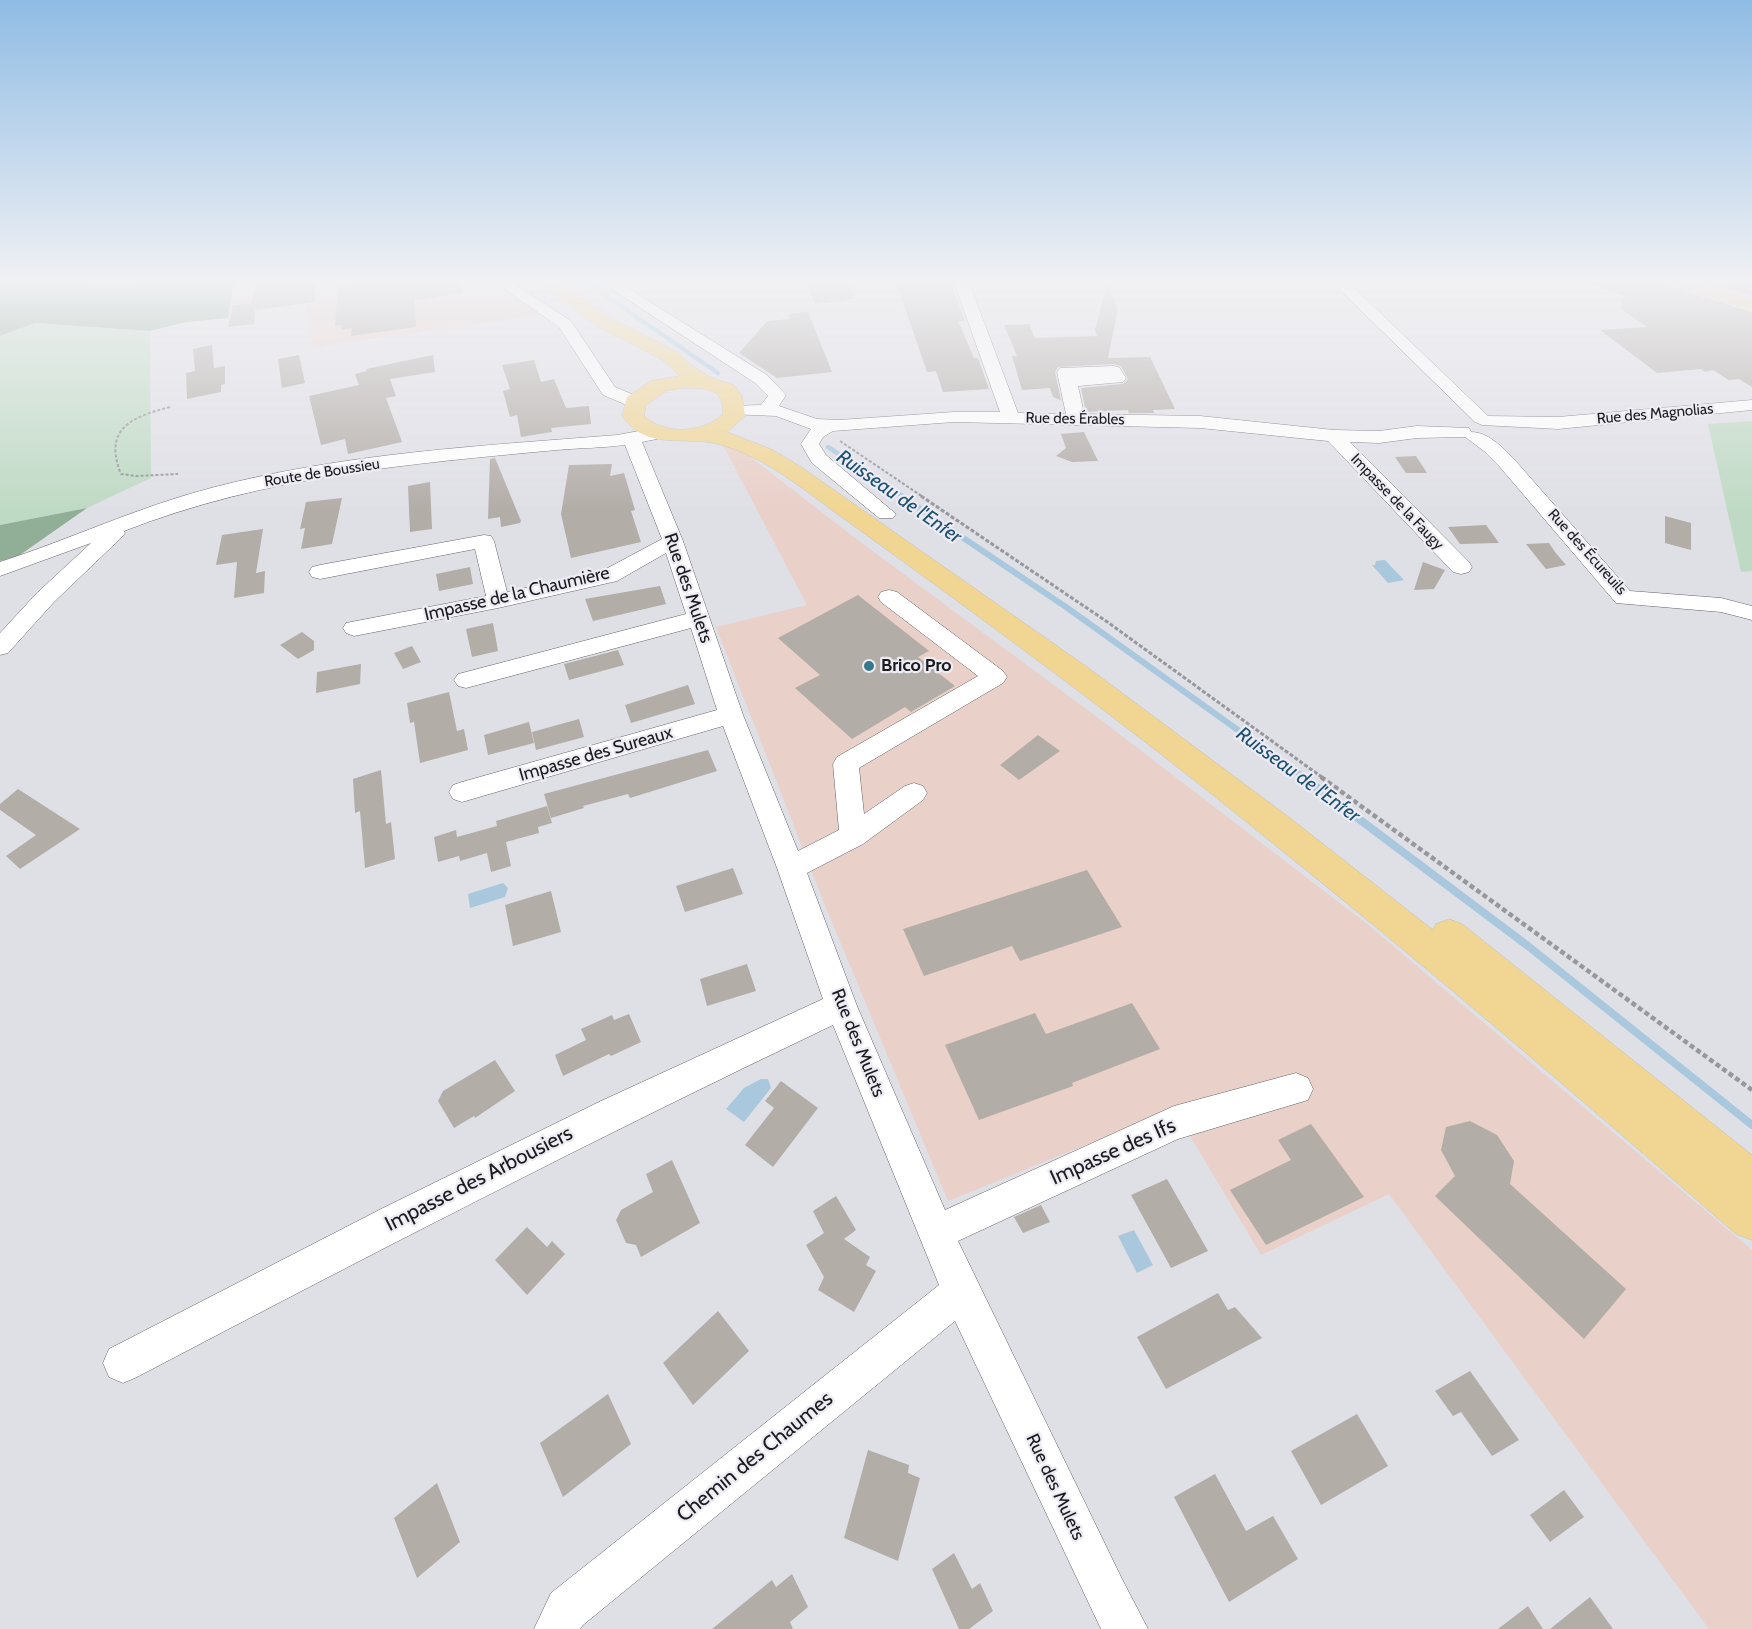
<!DOCTYPE html>
<meta charset="utf-8">
<style>
body{margin:0}
canvas{display:block;background:#dfdfe6}
</style>
<canvas width="1752" height="1629"></canvas>
<script>
const c = document.querySelector('canvas').getContext('2d');
c.lineJoin = 'round';
function fill(path, color) {
  c.fillStyle = color;
  c.fill(path, 'evenodd');
}
function trace(path, color, width, dash) {
  c.strokeStyle = color;
  c.lineWidth = width;
  c.lineCap = dash ? 'butt' : 'round';
  c.setLineDash(dash || []);
  c.stroke(path);
}
function drawText(font, color, halo, rows, align = 'center') {
  c.font = font + ' Cabin,sans-serif';
  c.lineWidth = 4.5;
  c.setLineDash([]);
  c.textBaseline = 'middle';
  c.strokeStyle = halo;
  c.fillStyle = color;
  for (const [text, x, y, turn = 0] of rows) {
    c.save();
    c.translate(x, y);
    c.rotate((+turn || 0) * Math.PI / 180);
    c.textAlign = isNaN(turn) ? turn : align;
    if (halo) c.strokeText(text, 0, 0);
    c.fillText(text, 0, 0);
    c.restore();
  }
}
fill(new Path2D(`
 M234 282H513L557 313 313 347 305 304 228 318Z
 M723 445 744 452 859 541 1097 717 1367 924 1752 1250V1629H1709L1389 1194 1261 1255 1174 1109 948 1201 827 910 716 627 807 605Z`), '#e9d0c8');
fill(new Path2D(`
 M35 323 150 331 151 478 87 508 0 525V336Z
 M1752 421V571L1741 572 1708 424Z`), '#bfdac4');
fill(new Path2D(`
 M0 282H84C111 289 136 282 163 282 187 281 210 282 234 282L228 318 186 322 150 331 35 323 0 336Z
 M87 508 17 557 0 561V525Z`), '#91ae97');
fill(new Path2D(`
 M1385 560 1404 580 1388 583 1372 565H1375L1376 561Z
 M503 883 508 888 505 897 470 908 468 894Z
 M761 1079H768L771 1088 744 1122 726 1109 744 1088Z
 M1134 1230 1153 1265 1137 1273 1118 1236Z`), '#a9c8de');
trace(new Path2D(`
 M586 282 718 373
 M828 447 904 497`), '#a9c8de', 4.5);
trace(new Path2D(`
 M901 496 1066 607 1305 778`), '#a9c8de', 6);
trace(new Path2D(`
 M1303 777 1528 946 1752 1125`), '#a9c8de', 8);
fill(new Path2D(`
 M256 282H316L315 302 255 310 254 324 228 327 233 306 251 303Z
 M364 282H462L463 293 415 300 416 327 351 336 352 328 342 330 341 325 335 326 338 285Z
 M807 282H847L856 299 815 304Z
 M896 282H950L965 321H958L974 358H978L989 389 943 392 936 371 927 372Z
 M1591 282H1662L1674 288 1752 312V387L1739 379 1729 380 1713 370 1705 372 1701 369 1657 373 1600 330 1647 327 1621 309 1622 299 1626 297 1591 284Z
 M1708 282H1752V296Z
 M1107 285 1118 309 1108 358 1150 357 1175 409 1153 410 1154 413H1129L1128 410 1086 412 1081 388 1123 384 1128 379 1121 366 1113 364 1058 367 1055 372 1061 400 1053 397 1050 388 1022 390 1012 356H1017L1004 325 1029 324 1035 338 1097 336 1095 330Z
 M808 312 832 372 777 378 739 353 767 321 790 319 788 314Z
 M212 345 214 368 225 366V384L221 385V392L187 399 186 373 195 371 193 349Z
 M299 355 305 383 282 388 278 359Z
 M433 355 435 372 390 379 396 396 386 398 402 442 348 454 345 439 321 445 309 396 359 385 355 374 367 371 366 369Z
 M534 360 541 382 554 379 566 408 589 406 591 424 551 428 552 432 521 437 517 415 510 417 503 391 510 389 502 365Z
 M1084 432 1098 461 1072 462 1056 456 1066 448 1061 434Z
 M1416 456 1427 473H1406L1395 457Z
 M495 458 521 521 520 523 501 527 500 517 488 519 490 459Z
 M612 464 610 476 624 473 635 510 631 511 641 542 571 558 561 514 569 465Z
 M430 482 432 529 410 532 408 486Z
 M342 498 332 544 301 549 305 528 300 529 306 502Z
 M1665 516 1691 523V550L1665 543Z
 M1486 525 1499 543 1460 544 1448 527Z
 M263 529 256 573 265 571 264 593 234 598 237 562 216 565 222 535Z
 M1549 543 1555 552 1566 565 1546 569 1526 544Z
 M1423 562 1445 570 1434 589 1414 590Z
 M470 567 473 584 439 591 436 574Z
 M660 586 666 604 593 621 585 599Z
 M858 595 929 651 918 657 955 686 911 712 905 707 852 739 795 688 820 675 778 638Z
 M493 623 498 651 472 657 466 629Z
 M302 632 314 641V650L298 659 280 645Z
 M412 646 421 662 403 669 394 653Z
 M618 650 624 665 569 680 564 664Z
 M361 664 360 684 316 693 317 672Z
 M688 685 695 704 631 723 625 705Z
 M449 692 457 731 464 729 468 750 420 763 414 722 410 723 407 703Z
 M579 719 584 737 536 750 532 732Z
 M529 722 534 743 488 755 484 735Z
 M1038 735 1060 751 1019 780 1000 765Z
 M708 750 717 771 630 798 628 794 583 806 584 808 551 818 544 794Z
 M381 770 386 824 391 822 395 859 365 868 360 811 355 813 353 779Z
 M18 789 80 829 20 869 6 856 36 835 0 810V804Z
 M547 806 552 823 538 827 539 833 506 842 511 866 491 872 487 853 460 861 459 856 438 862 434 837 456 830 457 837 497 826 496 821Z
 M733 868 743 894 685 912 676 886Z
 M1087 870 1122 927 1020 961 1012 946 924 976 903 929Z
 M551 891 561 932 513 946 505 905Z
 M747 964 756 991 707 1006 700 979Z
 M1132 1003 1160 1049 1072 1083 1073 1086 979 1120 945 1045 1035 1013 1046 1034Z
 M629 1014 641 1042 611 1056 609 1054 563 1076 555 1055 586 1040 581 1029 612 1015 614 1020Z
 M495 1060 515 1091 475 1118 474 1116 454 1128 438 1101 443 1091Z
 M781 1081 818 1108 773 1167 745 1145 774 1108 765 1101Z
 M1470 1121 1497 1135 1514 1161 1510 1184 1626 1289 1584 1339 1435 1196 1455 1176 1441 1150 1446 1127Z
 M1311 1124 1364 1197 1266 1245 1230 1190 1291 1160 1278 1140Z
 M672 1160 700 1223 641 1257 636 1245 626 1243 616 1220 621 1210 653 1192 646 1174Z
 M1167 1179 1208 1251 1171 1268 1131 1195Z
 M836 1196 856 1230 844 1239 870 1257 866 1265 876 1271 854 1312 818 1290 824 1277 806 1245 824 1233 813 1211Z
 M1041 1205 1050 1222 1023 1233 1014 1217Z
 M527 1227 547 1247 552 1241 565 1254 527 1295 495 1260Z
 M1218 1293 1228 1310 1235 1307 1262 1338 1166 1389 1137 1337Z
 M718 1311 749 1351 693 1405 663 1363Z
 M1470 1371 1519 1440 1492 1456 1461 1412 1453 1416 1435 1391Z
 M608 1394 631 1444 563 1497 540 1443Z
 M1357 1414 1388 1466 1321 1505 1291 1451Z
 M868 1450 909 1465 908 1473 920 1478 898 1561 844 1538Z
 M1215 1474 1246 1531 1273 1516 1298 1559 1229 1602 1174 1497Z
 M437 1483 460 1542 417 1578 394 1518Z
 M1564 1490 1584 1517 1550 1542 1530 1515Z
 M954 1553 972 1589 980 1583 993 1611 969 1629H959L932 1569Z
 M792 1574 808 1607 790 1622 793 1629H712L772 1580 776 1587Z
 M1590 1597 1613 1629H1550Z
 M1528 1606 1543 1629H1498Z`), '#b3ada8');
const minor = new Path2D(`
 M494 282H511L571 321 615 387 641 398 644 402 641 406H629L603 395 559 327Z
 M601 282H618L767 375 786 395 779 406 817 419 839 420 954 412H1000L954 282H969L1018 413 1066 414 1057 372 1060 368 1113 366 1119 367 1126 378 1123 382 1078 386 1084 414 1200 416 1334 430 1379 431 1417 426 1469 428 1471 432C1488 432 1502 447 1513 458L1630 591 1721 598 1752 606V620L1721 612 1616 603 1499 466 1484 451 1465 437 1417 438 1379 443 1350 442 1469 562 1472 567 1469 572 1461 574 1453 572 1328 441 1200 428 954 422 833 431 823 437 819 444 826 455 896 514 893 518H879L812 463 801 444 811 429 776 416 729 414 726 410 729 406 761 405 768 396 755 383Z
 M1332 282H1348L1488 416 1558 417 1752 400V410L1558 429 1482 425 1475 422Z
 M650 429 657 431 659 435 657 439 642 442 683 541 743 715 798 851 839 830 833 764 837 757 978 676 881 602 878 597 881 592 889 590 897 592 1003 671 1007 677 1003 683 859 768 864 814 905 786 914 783 923 786 927 793 923 800 863 844 807 873 857 1006 945 1210 1174 1106 1296 1073 1308 1078 1313 1089 1308 1100 1178 1139 958 1241 1122 1579 1148 1629H1101L955 1321 583 1625 580 1629H534L551 1593 939 1285 833 1025C598 1137 367 1256 137 1377L123 1383 109 1377 103 1363 109 1349 383 1208 601 1101 823 999 777 868 723 726 462 802 453 799 449 792 453 785 462 782 717 710 691 628 466 688 458 686 454 680 458 674 466 672 686 614 666 553 617 581 498 608 354 636 346 633 343 628 346 623 486 596 475 549 320 579 312 577 309 572 312 567 320 565 484 535 491 536 494 541 507 592 602 571 662 539 625 445C602 448 579 448 557 450 407 464 265 476 124 531L125 533 122 537 54 602 8 653 0 655V633L38 592 91 543 0 576V562C71 539 138 507 211 488 344 453 480 446 617 435Z`);
const major = new Path2D(`
 M538 282H559L611 318 677 352 692 366 712 378 734 385 742 396 745 416 727 432 773 450 801 467 1087 667 1286 815 1433 930 1436 924 1449 919 1462 924 1752 1155V1240L1736 1234C1581 1099 1425 965 1264 836 1130 727 990 624 850 523 810 495 766 456 718 444 682 435 648 452 622 416L627 397 651 381 680 376 663 360 597 326ZM680 388C702 388 724 385 723 414 704 433 663 436 644 415L646 405 666 391Z
 M1673 282H1701L1752 298V310L1675 286Z`);
trace(minor, '#636369', 1);
trace(major, '#bfbfc0', 1);
trace(new Path2D(`
 M170 407C131 417 103 429 121 474L136 476 178 474
 M840 441 923 497`), '#97979c', 2, [3, 2]);
trace(new Path2D(`
 M921 496 1106 621 1323 778`), '#97979c', 3, [4, 2]);
trace(new Path2D(`
 M1321 777 1752 1090`), '#97979c', 4.5, [5, 3]);
fill(minor, '#fff');
fill(major, '#f1d693');
const sky = c.createLinearGradient(0, 0, 0, 510);
sky.addColorStop(0, '#8fbce4');
sky.addColorStop(0.55, '#f1f1f4');
sky.addColorStop(1, '#f1f1f400');
c.fillStyle = sky;
c.fillRect(0, 0, 1752, 510);
for (const [x, y, r, color] of [
 [869,666,6,"#37788b"]
]) {
  const dot = new Path2D();
  dot.arc(x, y, r, 0, 2 * Math.PI);
  c.fillStyle = color;
  c.fill(dot);
  trace(dot, '#edecf4', 2);
}
drawText('15px', '#1b1b1d', '#edecf4', [
 ["Rue des Magnolias",1655,414,-5],
 ["Rue des Érables",1075,419,1],
 ["Route de Boussieu",322,473,-9],
 ["Impasse de la Faugy",1397,502,46],
 ["Rue des Écureuils",1587,552,48]
]);
drawText('18px', '#1b1b1d', '#edecf4', [
 ["Rue des Mulets",688,588,71],
 ["Impasse de la Chaumière",517,594,-13],
 ["Impasse des Sureaux",596,754,-16],
 ["Rue des Mulets",858,1043,68],
 ["Rue des Mulets",1055,1487,65]
]);
drawText('bold 18px', '#1b1b1d', '#edecf4', [
 ["Brico Pro",881,666]
], 'left');
drawText('italic 20px', '#1d5171', '#edecf4', [
 ["Ruisseau de l'Enfer",899,497,35],
 ["Ruisseau de l'Enfer",1298,775,36]
]);
drawText('21px', '#1b1b1d', '#edecf4', [
 ["Impasse des Ifs",1113,1152,-24],
 ["Impasse des Arbousiers",479,1179,-27],
 ["Chemin des Chaumes",755,1457,-39]
]);
</script>
